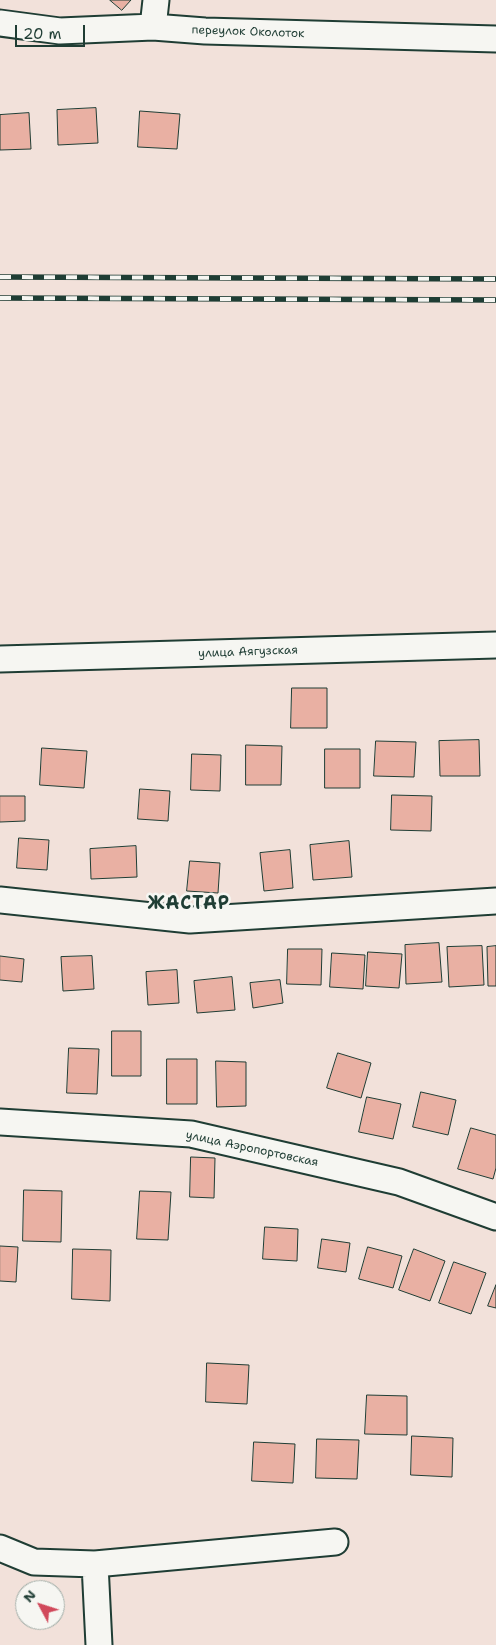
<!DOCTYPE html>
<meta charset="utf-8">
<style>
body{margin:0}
#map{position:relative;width:496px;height:1645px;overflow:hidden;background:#f2e1da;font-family:"Shantell Sans",sans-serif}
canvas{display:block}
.north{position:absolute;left:15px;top:1580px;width:50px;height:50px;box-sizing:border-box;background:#f6f6f2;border:1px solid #a0aca6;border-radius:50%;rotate:310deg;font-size:14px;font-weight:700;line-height:20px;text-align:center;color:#1f3d34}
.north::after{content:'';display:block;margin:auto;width:18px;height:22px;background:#d1495b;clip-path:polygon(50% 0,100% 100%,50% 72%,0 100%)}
.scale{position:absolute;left:15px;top:25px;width:70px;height:22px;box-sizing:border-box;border:2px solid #1f3d34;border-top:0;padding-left:6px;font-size:15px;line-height:18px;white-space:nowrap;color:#1f3d34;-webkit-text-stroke:4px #f6f6f2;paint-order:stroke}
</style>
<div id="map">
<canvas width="496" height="1645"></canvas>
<div class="north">N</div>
<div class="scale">20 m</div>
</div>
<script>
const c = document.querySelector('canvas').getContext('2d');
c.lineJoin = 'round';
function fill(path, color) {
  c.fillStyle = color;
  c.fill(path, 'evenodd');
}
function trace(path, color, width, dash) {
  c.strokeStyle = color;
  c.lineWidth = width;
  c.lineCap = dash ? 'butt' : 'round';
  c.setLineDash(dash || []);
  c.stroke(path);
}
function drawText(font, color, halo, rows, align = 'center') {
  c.font = font + ' "Shantell Sans",sans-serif';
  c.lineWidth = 5;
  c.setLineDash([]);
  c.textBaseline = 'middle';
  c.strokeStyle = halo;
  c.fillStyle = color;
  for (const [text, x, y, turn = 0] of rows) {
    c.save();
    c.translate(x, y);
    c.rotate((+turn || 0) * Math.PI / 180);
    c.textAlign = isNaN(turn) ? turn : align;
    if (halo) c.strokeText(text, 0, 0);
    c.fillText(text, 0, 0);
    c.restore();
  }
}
const building = new Path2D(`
 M110 0H131L122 10Z
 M96 108 98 143 58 145 57 110Z
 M140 111 180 114 177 149 138 147Z
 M29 113 31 149 0 150V115Z
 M292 688H327V728H291Z
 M479 740 480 776H440L439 741Z
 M376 741 416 742 414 777 374 776Z
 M246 745 282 746 281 785H246Z
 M42 748 87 751 84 788 40 785Z
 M325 749H360V788H325Z
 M192 754 221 755 220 791 191 790Z
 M140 789 170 791 168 821 138 819Z
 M392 795 432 796 431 831 391 830Z
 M0 796H25V821L0 822Z
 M19 838 49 840 47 870 17 868Z
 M349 841 352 877 313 880 310 845Z
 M136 846 137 877 91 879 90 849Z
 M290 850 293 888 264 891 260 853Z
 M190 861 220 863 218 893 187 891Z
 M439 943 442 982 406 984 405 945Z
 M482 946 484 985 449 987 447 947Z
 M496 946V986H488L487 947Z
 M288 949H322L321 985 287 984Z
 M368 952 402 954 399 988 366 986Z
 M332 953 365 955 363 989 330 987Z
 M0 956 24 959 22 982 0 980Z
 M92 956 94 989 63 991 61 957Z
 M177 970 179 1003 148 1005 146 972Z
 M232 977 235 1010 197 1013 194 981Z
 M280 980 283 1003 253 1008 250 983Z
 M112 1031H141V1076H112Z
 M69 1048 99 1049 97 1094 67 1093Z
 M338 1053 371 1063 361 1098 327 1088Z
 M167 1059H197V1104H167Z
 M216 1061 246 1062V1106L217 1107Z
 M421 1092 456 1100 448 1135 413 1127Z
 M367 1097 401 1104 393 1139 359 1132Z
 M471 1128 496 1135V1168L493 1179 458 1169Z
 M191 1157 215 1158 214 1198 190 1197Z
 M24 1190 62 1191 61 1242 23 1241Z
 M140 1191 171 1192 168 1240 137 1239Z
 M265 1227 298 1229 297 1261 263 1259Z
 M322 1239 350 1243 346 1272 318 1268Z
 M0 1246 18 1247 16 1282 0 1281Z
 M368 1247 402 1256 393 1288 359 1279Z
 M73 1249 111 1250 110 1301 72 1299Z
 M414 1249 445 1261 430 1301 399 1290Z
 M454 1262 486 1273 471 1314 439 1303Z
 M496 1285V1308L488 1306Z
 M207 1363 249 1365 247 1404 206 1402Z
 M367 1395 407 1396V1435L365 1434Z
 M412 1436 453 1438 452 1477 411 1475Z
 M317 1439 359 1440 357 1479 316 1478Z
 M254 1442 295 1444 293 1483 252 1481Z`);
fill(building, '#e9b0a3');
trace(building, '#1f3d34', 1);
const street = new Path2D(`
 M0 23 60 31 153 27 205 31 496 39
 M153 27 156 0
 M0 659 496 645
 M0 900 190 920 496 901
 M0 1122 191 1134 399 1182 496 1217
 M0 1548 34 1562 95 1564 335 1542
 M95 1564 99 1645`);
trace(street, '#1f3d34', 29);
trace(street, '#f6f6f2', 25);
const rail = new Path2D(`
 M0 277 496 279
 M0 298 496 300`);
trace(rail, '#1f3d34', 5.5);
trace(rail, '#f6f6f2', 4, [11]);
drawText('12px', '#1f3d34', '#f6f6f2', [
 ["переулок Околоток",248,32,2],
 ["улица Аягузская",248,652,-2],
 ["улица Аэропортовская",252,1149,12]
]);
c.letterSpacing = '1px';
drawText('bold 18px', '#1f3d34', '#f6f6f2', [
 ["ЖАСТАР",189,904]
]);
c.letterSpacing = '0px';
</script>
